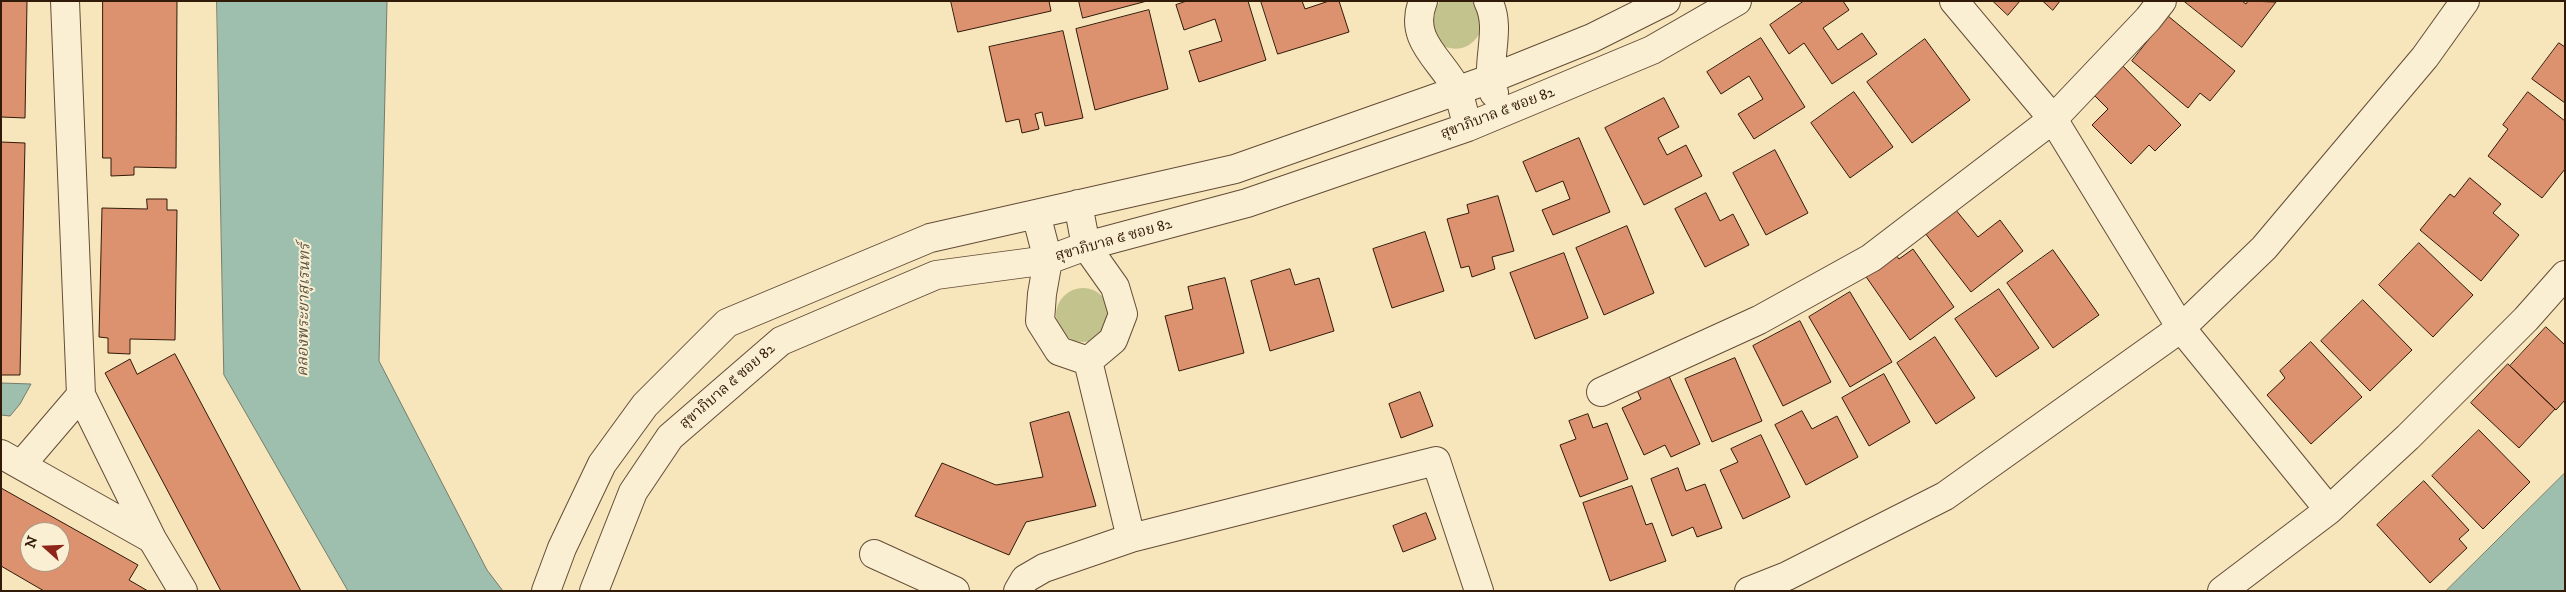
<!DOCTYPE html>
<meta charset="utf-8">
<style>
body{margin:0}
#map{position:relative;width:2566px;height:592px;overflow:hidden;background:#f7e5bc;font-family:"IM FELL DW Pica",serif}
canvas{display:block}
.frame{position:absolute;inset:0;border:2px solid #321a09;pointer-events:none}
.north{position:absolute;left:20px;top:522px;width:50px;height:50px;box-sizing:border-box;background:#faeed3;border:1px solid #aa9982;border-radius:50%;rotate:290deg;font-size:14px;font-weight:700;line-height:20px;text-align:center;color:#321a09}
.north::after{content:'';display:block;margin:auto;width:18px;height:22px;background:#8f2418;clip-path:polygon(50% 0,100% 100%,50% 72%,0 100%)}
</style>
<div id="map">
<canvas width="2566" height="592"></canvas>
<div class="frame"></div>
<div class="north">N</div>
</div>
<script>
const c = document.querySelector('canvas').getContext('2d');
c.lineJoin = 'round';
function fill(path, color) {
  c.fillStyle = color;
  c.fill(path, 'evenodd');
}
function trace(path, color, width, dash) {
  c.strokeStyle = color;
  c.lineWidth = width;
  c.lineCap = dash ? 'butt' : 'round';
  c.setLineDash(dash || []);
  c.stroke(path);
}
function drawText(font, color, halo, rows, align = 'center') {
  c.font = font + ' "IM FELL DW Pica","Noto Serif Thai",serif';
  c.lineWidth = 4;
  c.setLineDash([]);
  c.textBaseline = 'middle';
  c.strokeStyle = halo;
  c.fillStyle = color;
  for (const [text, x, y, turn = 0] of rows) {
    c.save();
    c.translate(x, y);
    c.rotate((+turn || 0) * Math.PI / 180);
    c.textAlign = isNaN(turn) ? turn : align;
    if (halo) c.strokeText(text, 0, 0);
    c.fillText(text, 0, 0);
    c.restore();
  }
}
fill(new Path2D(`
 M1440 1H1472C1481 9 1481 18 1482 29 1473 49 1455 54 1437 43L1429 17Z
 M1056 315a27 27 0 1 1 54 0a27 27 0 1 1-54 0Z`), '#c2c38d');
const water = new Path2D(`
 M217 1H387L379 361 487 570 503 591H348L224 375Z
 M1 383 31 384 20 404 10 416 1 415Z
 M2565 473V591H2446Z`);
fill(water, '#9ebfad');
trace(water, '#737d6b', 1);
const building = new Path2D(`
 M1 1H27L25 118 1 117Z
 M103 1H177L176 168 134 167V175L111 176V158H103Z
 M951 1H1049L1051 11 958 32Z
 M1079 1H1147L1083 18Z
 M1187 1H1248L1266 60 1199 82 1189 51 1222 41 1215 19 1184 30 1176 5Z
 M1261 1H1302L1305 9 1329 1H1339L1349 32 1278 54Z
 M1804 1H1843L1849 10 1823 28 1838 50 1862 33 1877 54 1832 84 1804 43 1789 54 1770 25Z
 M1993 1H2020L2008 15Z
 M2043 1H2060L2053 10Z
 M2184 1H2242L2246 4 2248 1 2276 2 2242 47Z
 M1149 10 1168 89 1095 110 1076 29Z
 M2168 16 2235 71 2210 101 2200 93 2188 108 2132 61Z
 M1063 31 1083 118 1045 126 1042 112 1035 114 1039 129 1022 133 1019 119 1006 122 989 47Z
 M1761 38 1805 107 1754 139 1738 114 1763 99 1749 76 1721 94 1707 72Z
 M1925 39 1970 100 1912 143 1867 82Z
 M2559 43 2565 47V103L2532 79Z
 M2118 61 2181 125 2155 151 2149 145 2131 164 2092 125 2108 109 2089 90Z
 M1854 92 1893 147 1850 178 1811 123Z
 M2528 92 2565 121V169L2542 198 2488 156 2508 129 2503 125Z
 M1664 98 1679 127 1658 138 1667 155 1686 145 1702 176 1644 205 1605 128Z
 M1579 138 1610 212 1553 235 1542 210 1570 199 1563 181 1536 192 1523 162Z
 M1 142 25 143 20 375H1Z
 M1775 150 1808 213 1766 235 1733 173Z
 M2470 178 2501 204 2493 213 2519 235 2481 281 2420 230 2450 194 2454 197Z
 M1706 193 1720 221 1733 214 1749 245 1705 267 1675 209Z
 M1498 196 1514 251 1492 257 1495 269 1472 277 1469 266 1461 268 1447 219 1469 213 1467 205Z
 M147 199H167V210H177L175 340 130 339V354L108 353V338L99 337 102 208 147 209Z
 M1955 209 1978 237 2000 220 2023 251 1971 292 1925 233Z
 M1627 226 1654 293 1604 315 1576 248Z
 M1425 232 1444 291 1392 308 1373 249Z
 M2419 243 2473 295 2433 337 2379 285Z
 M1890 247 1899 259 1913 249 1954 307 1910 340 1860 268Z
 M2053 250 2099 315 2053 348 2007 283Z
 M1564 253 1588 318 1535 339 1510 273Z
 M1290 269 1295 285 1319 278 1334 331 1270 351 1251 281Z
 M1225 278 1244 353 1179 371 1165 316 1193 309 1188 287Z
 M1999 289 2039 348 1996 377 1955 319Z
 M1850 292 1892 362 1850 387 1809 317Z
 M2363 300 2412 350 2370 391 2321 341Z
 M1800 321 1831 382 1783 406 1753 346Z
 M2546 327 2565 345V400L2556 410 2510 366Z
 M1935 337 1975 398 1936 424 1897 363Z
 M2311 342 2362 397 2311 444 2267 395 2285 378 2280 371Z
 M175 354 301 591H221L105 373 130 359 137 374Z
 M1735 358 1762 421 1712 442 1685 379Z
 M2508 364 2555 409 2519 448 2471 403Z
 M1668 374 1700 444 1671 457 1665 445 1644 455 1622 408 1641 399 1636 388Z
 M1884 374 1910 422 1869 446 1842 398Z
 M1420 392 1433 426 1401 438 1389 404Z
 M1802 411 1812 429 1837 416 1858 457 1806 485 1775 425Z
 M1069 412 1096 506 1026 522 1009 555 915 516 942 463 996 485 1043 477 1030 423Z
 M1588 414 1593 428 1607 423 1628 479 1580 497 1560 445 1576 439 1569 421Z
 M2479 430 2530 482 2483 529 2432 476Z
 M1761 435 1790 497 1743 519 1720 470 1738 462 1731 449Z
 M1678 468 1686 491 1705 484 1722 528 1697 537 1693 527 1672 536 1651 479Z
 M2424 481 2469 530 2459 539 2467 548 2430 583 2377 525Z
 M1632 486 1646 525 1652 523 1666 561 1610 581 1583 503Z
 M1 488 138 565 129 580 148 591H44L1 566ZM30 532H60V562H30Z
 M1426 513 1436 539 1403 552 1393 526Z`);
fill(building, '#dc916f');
trace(building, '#321a09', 1);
const minor = new Path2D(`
 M65 1 81 395 152 539 183 591
 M1423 1C1407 41 1443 60 1457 90 1462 102 1464 115 1468 127
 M1488 1C1503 30 1484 63 1494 93
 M1954 1 2053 119 2181 328 2329 510
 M1078 204 1086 246 1115 287 1123 314 1113 340 1088 361
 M1036 214 1048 260 1042 294 1040 321 1059 351 1088 361
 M1088 361 1131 538
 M1601 392 1759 320 1871 258 2053 119 2148 19 2162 1
 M1 454 152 539
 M22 464 81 395
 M874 554 955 591
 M546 591 562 548 602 464 645 405 727 323 930 238 1235 169 1490 79 1592 38 1666 1
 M594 591 633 492 670 437 781 341 936 275 1048 260 1086 246 1247 203 1468 127 1652 50 1737 1
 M1018 591 1025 579 1044 568 1131 538 1436 461 1479 591
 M1749 591 1787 576 1945 496 2181 328 2264 248 2425 57 2465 1
 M2222 591 2329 510 2408 437 2526 319 2565 275`);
trace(minor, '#634d36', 30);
trace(minor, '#faeed3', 28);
drawText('15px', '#321a09', '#faeed3', [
 ["สุขาภิบาล ๕ ซอย 82",1498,114,-21],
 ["สุขาภิบาล ๕ ซอย 82",1114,241,-16],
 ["สุขาภิบาล ๕ ซอย 82",728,387,-41]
]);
drawText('italic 16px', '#585442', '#faeed3', [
 ["คลองพระยาสุเรนทร์",305,310,-89]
]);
</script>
